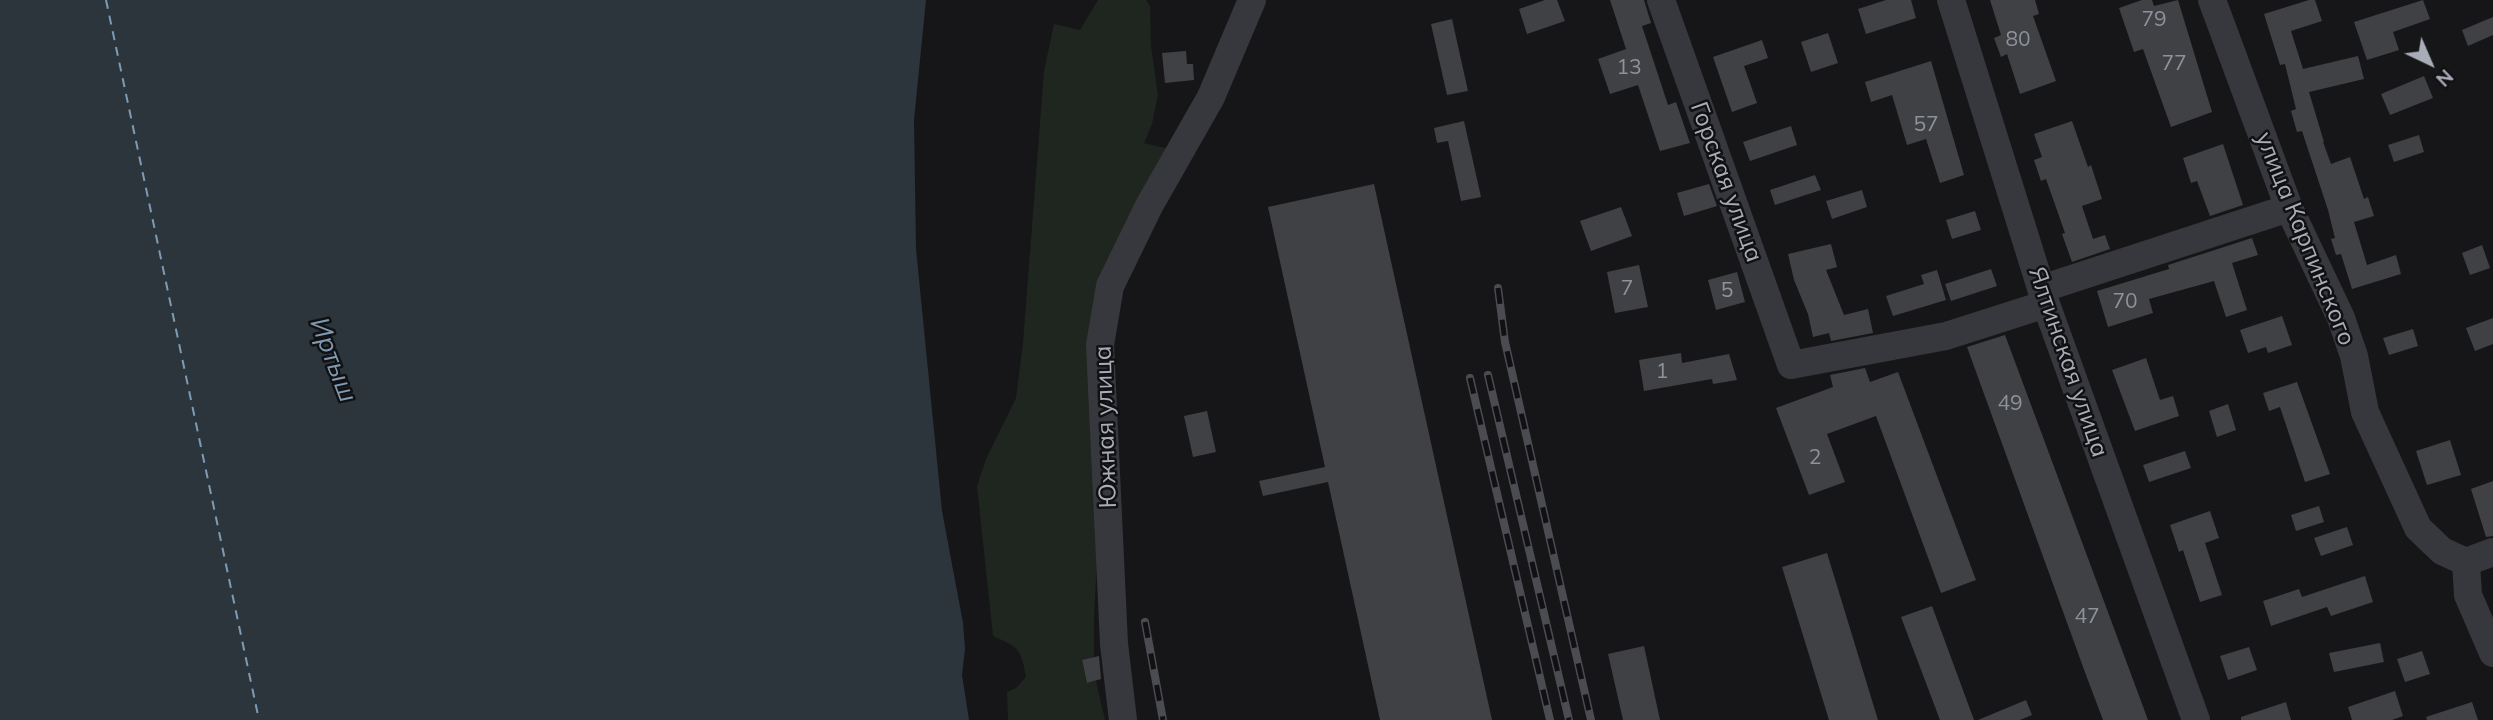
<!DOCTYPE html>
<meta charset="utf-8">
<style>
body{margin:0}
#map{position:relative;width:2493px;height:720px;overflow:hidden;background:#161618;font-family:Mulish,sans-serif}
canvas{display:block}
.north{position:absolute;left:2395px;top:28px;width:70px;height:70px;-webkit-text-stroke:5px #111113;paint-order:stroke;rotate:136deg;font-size:19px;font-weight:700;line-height:28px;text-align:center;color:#a8adb8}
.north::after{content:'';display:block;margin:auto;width:24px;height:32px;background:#a8adb8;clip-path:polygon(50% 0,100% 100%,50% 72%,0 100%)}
</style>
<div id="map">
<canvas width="2493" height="720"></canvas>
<div class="north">N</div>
</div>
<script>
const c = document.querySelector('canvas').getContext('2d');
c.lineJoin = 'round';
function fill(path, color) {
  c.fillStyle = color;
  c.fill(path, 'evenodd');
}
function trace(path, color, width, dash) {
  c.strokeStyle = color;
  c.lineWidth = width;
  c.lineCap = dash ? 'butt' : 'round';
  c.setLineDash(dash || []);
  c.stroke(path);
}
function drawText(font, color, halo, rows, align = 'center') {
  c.font = font + ' Mulish,sans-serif';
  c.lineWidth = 5;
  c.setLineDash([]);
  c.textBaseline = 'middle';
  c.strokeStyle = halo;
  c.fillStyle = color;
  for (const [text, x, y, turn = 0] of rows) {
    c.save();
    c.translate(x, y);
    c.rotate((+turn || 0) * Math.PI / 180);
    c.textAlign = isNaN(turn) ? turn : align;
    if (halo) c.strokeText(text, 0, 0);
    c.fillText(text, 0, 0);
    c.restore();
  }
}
fill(new Path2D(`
 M1098 0H1146L1150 6 1151 46 1158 95 1152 124 1144 143 1169 149 1102 293 1101 480 1094 619V657L1082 661 1087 683 1096 681 1105 720H1008L1007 692 1016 688 1026 677C1021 649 1020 648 993 636L977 486 986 459 1016 398 1023 343 1044 71 1054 24 1080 30Z`), '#1e261f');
fill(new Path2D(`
 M0 0H926L914 120 916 249 942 511 963 623 965 649 962 675 969 720H0Z`), '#2c353c');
trace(new Path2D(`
 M106 0 259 720`), '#7f9bb3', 2, [9, 7]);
fill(new Path2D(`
 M1545 0H1557L1565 21 1527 34 1519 9Z
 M1610 0H1644L1651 23 1642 26 1668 105 1676 102 1690 143 1660 151 1638 85 1610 94 1598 59 1626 49Z
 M1886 0H1911L1916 18 1866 34 1858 9Z
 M1990 0H2035L2039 14 2033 16 2056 81 2020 94 2007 54 2001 57 1994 38 2001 35Z
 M2142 0H2152L2154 6 2178 0 2212 112 2171 127 2143 49 2134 52 2119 8Z
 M2309 0H2315L2322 21 2291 31 2303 69 2358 56 2364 79 2309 92 2324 142H2323L2331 164 2350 157 2364 199 2368 197 2374 216 2354 222 2367 265 2396 255 2401 274 2352 289 2341 254 2336 255 2331 239 2335 238 2328 210 2302 131 2297 132 2291 111 2296 109 2285 64 2280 65 2264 14Z
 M2423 0 2430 19 2393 32 2399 50 2367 60 2354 22Z
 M2493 17V35L2468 46 2462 30Z
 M1452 19 1468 91 1447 95 1431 24Z
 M1828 33 1838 63 1811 72 1801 42Z
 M1762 40 1768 58 1744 66 1757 103 1732 112 1713 57Z
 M1186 51 1187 64H1193L1194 80 1165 83 1162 53Z
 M1931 61 1964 175 1940 183 1926 139 1907 145 1892 95 1871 102 1865 82Z
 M2424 76 2433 98 2390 115 2381 94Z
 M1464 121 1481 197 1461 201 1448 141 1437 143 1434 128Z
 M2072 121 2088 167 2091 165 2102 199 2082 206 2093 239 2105 235 2110 249 2072 262 2062 234 2065 233 2046 179 2041 181 2034 160 2042 157 2034 134Z
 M1791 126 1797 145 1750 161 1743 142Z
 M2419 135 2424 152 2394 162 2388 145Z
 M2223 144 2243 205 2210 216 2197 181 2191 183 2183 158Z
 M1815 175 1821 190 1775 205 1770 190Z
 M1374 184 1492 720H1380L1328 482 1263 496 1259 481 1325 467 1268 207Z
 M1709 184 1717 206 1684 216 1677 193Z
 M1862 190 1867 207 1832 219 1826 201Z
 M1621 207 1632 236 1591 251 1580 221Z
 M1975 211 1981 230 1952 239 1946 220Z
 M2252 238 2258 255 2232 263 2247 310 2226 317 2214 281 2149 299 2153 313 2108 327 2097 291 2169 269 2168 265Z
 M1831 244 1837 267 1826 270 1844 315 1868 309 1873 333 1831 341 1829 333 1813 337 1808 314 1794 280 1788 254Z
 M2482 245 2490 268 2470 275 2462 253Z
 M1639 265 1648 307 1615 313 1607 272Z
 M1991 269 1997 286 1951 301 1945 284Z
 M1937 270 1946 300 1893 316 1886 296 1924 284 1921 275Z
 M1737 272 1745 302 1716 310 1708 280Z
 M2282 316 2292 345 2268 353 2266 347 2248 353 2240 330Z
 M2493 318V344L2475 351 2466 328Z
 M2413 329 2418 346 2389 355 2383 338Z
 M2005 335 2053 464 2148 720H2103L2086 675 1967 347Z
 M1681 353 1682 363 1729 354 1737 380 1713 384 1712 379 1644 391 1639 360Z
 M2146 358 2160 400 2173 396 2179 416 2135 431 2112 370Z
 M1865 368 1870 382 1898 372 1976 580 1941 593 1876 416 1827 434 1845 482 1809 495 1776 408 1833 387 1830 375Z
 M2297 382 2330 474 2305 482 2280 407 2269 411 2263 393Z
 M2228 404 2236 430 2217 437 2209 411Z
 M1207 411 1216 452 1193 457 1184 416Z
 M2450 440 2461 475 2427 485 2416 451Z
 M2185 451 2191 468 2149 482 2143 465Z
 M2493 481V536L2486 537 2471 489Z
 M2319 506 2324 522 2296 531 2291 515Z
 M2210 511 2219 538 2205 543 2222 595 2200 602 2183 550 2179 552 2170 525Z
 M2347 527 2353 545 2321 556 2314 538Z
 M1827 553 1878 720H1829L1782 567Z
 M2365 576 2373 602 2331 616 2327 607 2271 626 2263 601 2299 589 2302 597Z
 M1932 606 1974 720H1940L1901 617Z
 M2380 643 2384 662 2334 672 2329 653Z
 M1644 646 1660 720H1623L1608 654Z
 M2249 647 2257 670 2228 680 2220 656Z
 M2422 651 2430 674 2405 682 2397 659Z
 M1099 656 1101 679 1087 683 1082 660Z
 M2395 691 2403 716 2392 720H2352L2348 707Z
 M2026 700 2032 715 2020 720H1978Z
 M2286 702 2291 720H2241V717Z
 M2472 702 2478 720H2427L2426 717Z`), '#404145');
trace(new Path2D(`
 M1661 0 1791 365 1946 336 2046 304
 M1951 0 2046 304 2196 720
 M2212 0 2289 208 2341 318 2354 356 2365 412 2418 528 2442 551 2466 562 2468 595 2493 653
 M2041 289 2289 208
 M2466 562 2493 552
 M1123 720 1114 644 1100 345 1110 286 1149 206 1211 97 1252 0`), '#37383d', 28);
const rail = new Path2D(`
 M1498 288 1505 342 1591 720
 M1488 375 1569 720
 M1470 378 1550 720
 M1145 622 1163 720`);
trace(rail, '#4a4c52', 8);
trace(rail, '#111113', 5, [16]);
drawText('21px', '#8e929b', null, [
 ["79",2154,20],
 ["80",2018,40],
 ["77",2174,64],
 ["13",1629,68],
 ["57",1926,125],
 ["7",1627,289],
 ["5",1727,291],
 ["70",2125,302],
 ["1",1662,372],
 ["49",2010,404],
 ["2",1815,458],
 ["47",2087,617]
]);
drawText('24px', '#a8adb8', '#111113', [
 ["Горская улица",1726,182,70],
 ["улица Карпинского",2305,239,68],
 ["Ялтинская улица",2068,362,71],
 ["Южная улица",1106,427,-92]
]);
drawText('italic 26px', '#7f9bb3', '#111113', [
 ["Иртыш",333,360,69]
]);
</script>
